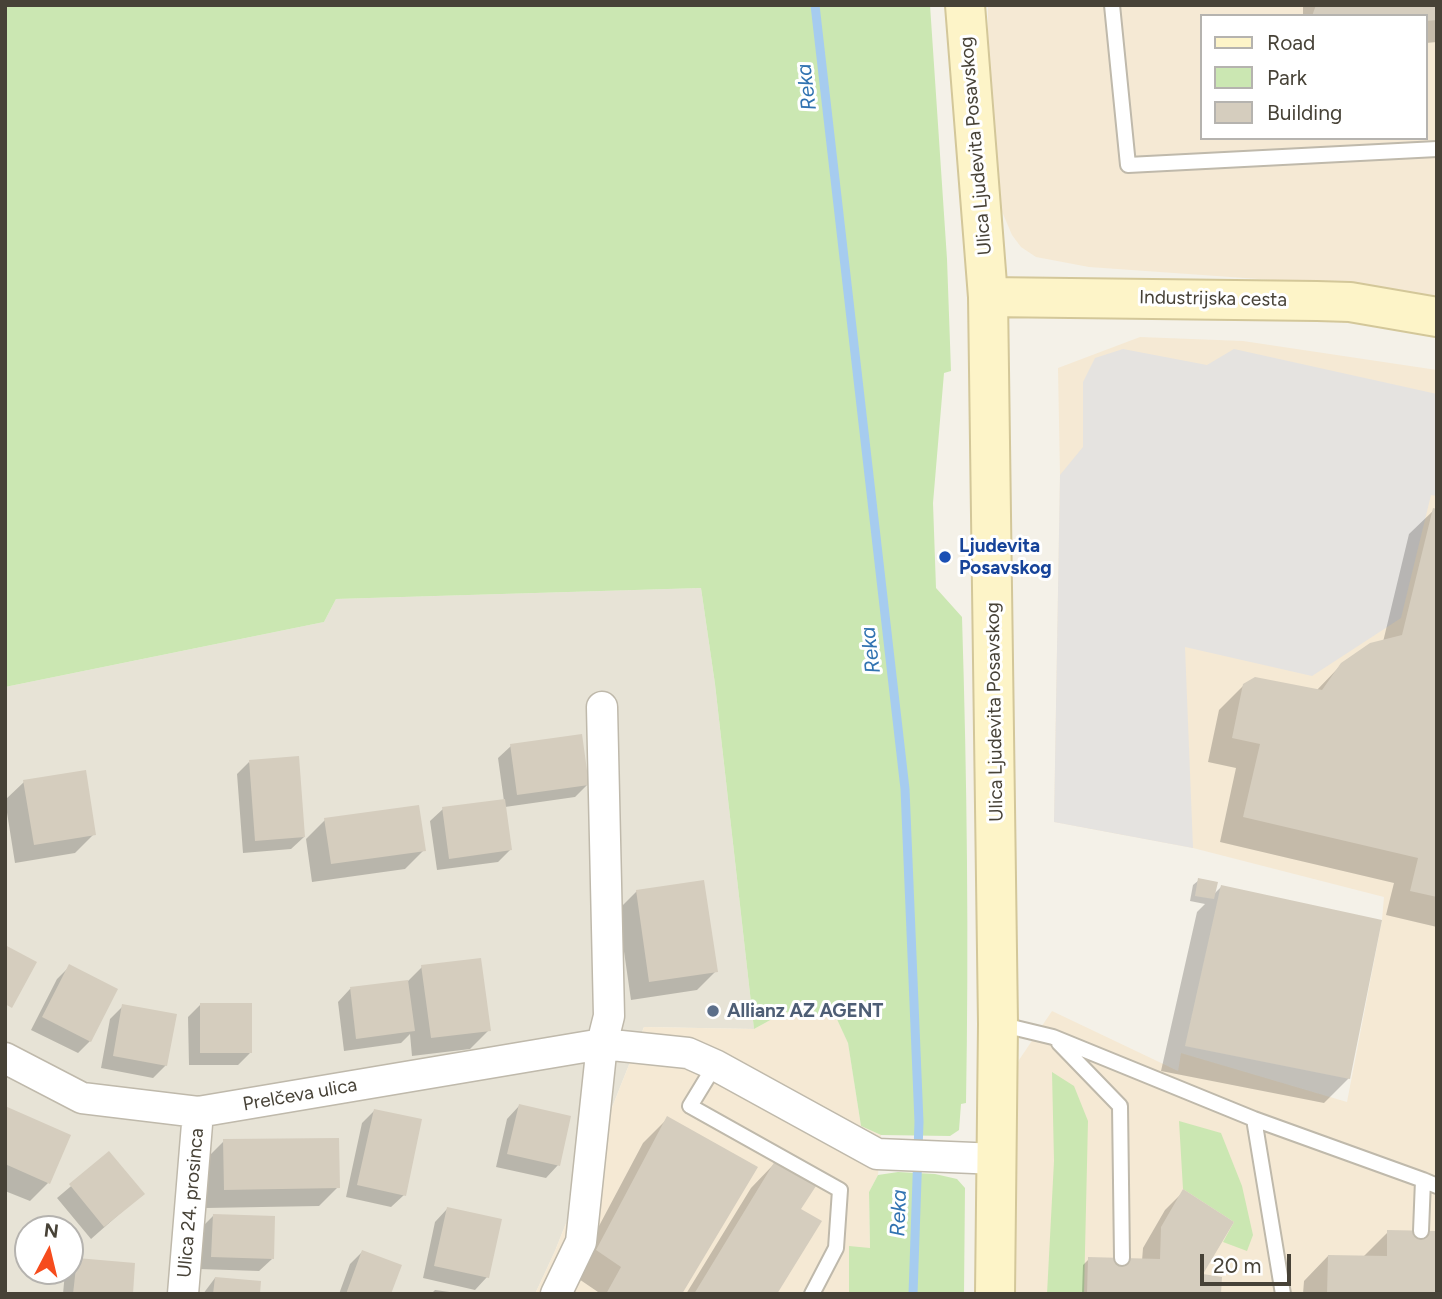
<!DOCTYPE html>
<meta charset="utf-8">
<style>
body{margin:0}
#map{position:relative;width:1442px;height:1299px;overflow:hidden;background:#f4f1e8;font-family:Figtree,sans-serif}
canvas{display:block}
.frame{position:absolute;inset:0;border:7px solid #474237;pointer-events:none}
.legend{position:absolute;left:1200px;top:14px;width:228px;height:126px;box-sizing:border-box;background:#fff;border:2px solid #b5b3af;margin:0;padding:9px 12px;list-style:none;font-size:21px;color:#474237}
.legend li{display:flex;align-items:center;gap:14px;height:35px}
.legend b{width:35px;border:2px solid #b5b3af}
.north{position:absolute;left:14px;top:1215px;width:70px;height:70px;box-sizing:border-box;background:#fff;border:2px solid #b5b3af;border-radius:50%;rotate:7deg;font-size:19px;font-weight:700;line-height:28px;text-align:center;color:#474237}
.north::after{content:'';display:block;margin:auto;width:24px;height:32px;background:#f64c1d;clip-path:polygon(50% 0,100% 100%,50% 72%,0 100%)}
.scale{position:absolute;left:1200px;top:1254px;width:91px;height:32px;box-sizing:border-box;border:4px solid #474237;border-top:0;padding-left:9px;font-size:21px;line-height:24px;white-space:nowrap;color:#474237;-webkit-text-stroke:5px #fff;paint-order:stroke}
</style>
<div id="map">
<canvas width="1442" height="1299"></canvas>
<div class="frame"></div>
<ul class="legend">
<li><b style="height:9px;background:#fdf4c8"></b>Road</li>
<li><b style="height:19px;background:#cbe7b2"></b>Park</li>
<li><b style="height:19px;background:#d5cdbe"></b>Building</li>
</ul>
<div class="north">N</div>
<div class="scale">20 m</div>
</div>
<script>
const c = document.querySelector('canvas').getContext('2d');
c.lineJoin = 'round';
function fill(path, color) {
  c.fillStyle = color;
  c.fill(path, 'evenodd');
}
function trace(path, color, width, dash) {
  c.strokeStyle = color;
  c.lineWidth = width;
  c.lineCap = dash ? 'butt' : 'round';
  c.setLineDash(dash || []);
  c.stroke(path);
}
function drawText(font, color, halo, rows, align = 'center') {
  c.font = font + ' Figtree,sans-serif';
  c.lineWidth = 6;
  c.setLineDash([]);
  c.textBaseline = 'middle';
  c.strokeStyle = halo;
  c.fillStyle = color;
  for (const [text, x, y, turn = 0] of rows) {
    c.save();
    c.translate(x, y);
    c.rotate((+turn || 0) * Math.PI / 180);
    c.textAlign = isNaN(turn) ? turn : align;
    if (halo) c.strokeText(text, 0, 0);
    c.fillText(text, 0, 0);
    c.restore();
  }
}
fill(new Path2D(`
 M701 588 715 684 754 1029 644 1027 555 1251 535 1294H5V687L324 622 336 599ZM28 1229H70V1271H28Z`), '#e7e3d6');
fill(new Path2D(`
 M988 5H1437V299L1344 285 1089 267 1036 257 1021 247 1012 235 995 195 988 58ZM1202 16H1426V138H1202Z
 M1140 337 1243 341 1437 370V1294H1012L1015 1071 1019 1060 1052 1011 1178 1071 1181 1053 1347 1102 1382 920 1384 897 1193 848 1054 822 1060 475 1058 368Z
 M785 1012 835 1015 848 1042 861 1126 881 1135 878 1175 869 1192 870 1249 849 1247V1294H535L555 1251 644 1027 754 1029Z`), '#f5e9d4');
fill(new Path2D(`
 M5 5H930L947 259 951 371 944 373 933 503 936 588 962 617C967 779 969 941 966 1103L961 1104 959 1130 950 1136 881 1135 861 1126 848 1043 835 1015 785 1012 754 1029 715 684 701 588 336 599 324 622 5 687Z
 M1052 1072 1074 1086 1088 1121 1084 1294H1047L1054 1161Z
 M1179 1121 1221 1133 1242 1186 1253 1235 1247 1251 1223 1242 1234 1222 1183 1189Z
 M898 1172 935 1174 957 1179 965 1188 964 1294H849V1246L870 1248 869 1192 878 1175Z`), '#cbe7b2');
fill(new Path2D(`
 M1123 349 1207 365 1234 349 1437 394V496L1431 495 1401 618 1312 676 1185 647 1193 848 1054 822 1060 475 1083 447V382L1095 358Z`), '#e5e3e0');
fill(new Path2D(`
 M1303 5H1437V42L1426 43V16H1303Z
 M1434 510H1437V927L1386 915 1394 883 1220 842 1236 768 1208 762 1219 710 1244 685 1316 691 1342 664 1383 642 1409 534Z
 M511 746 587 785 575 797 505 807 511 849 498 862 437 870 430 821 443 809 504 801 498 758Z
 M249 762 304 837 291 849 243 853 237 774Z
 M24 782 94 834 75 853 15 863 5 800Z
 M325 820 424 850 405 869 312 882 306 839Z
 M1199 880 1213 895 1221 887 1349 1078 1324 1103 1161 1071 1197 912 1205 904 1190 901 1193 885Z
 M637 891 716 971 697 990 631 1000 618 910Z
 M70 966 90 1041 78 1053 31 1030 57 979Z
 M422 967 489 1030 470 1049 412 1056 410 1034 401 1043 344 1051 338 1002 350 989 407 982Z
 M201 1004 250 1053 238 1065H189L188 1017Z
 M123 1006 166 1065 153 1078 101 1068 110 1019Z
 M519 1106 558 1165 546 1178 496 1167 507 1119Z
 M5 1108 48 1183 30 1201 5 1191Z
 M374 1111 404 1195 391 1207 346 1197 362 1123Z
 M667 1119 680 1294H597L598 1292 573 1275 643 1143Z
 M224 1141 338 1187 319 1206 206 1208 205 1160Z
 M109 1154 142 1194 91 1239 57 1198Z
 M775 1163 799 1210 775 1294H686L751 1188Z
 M1183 1192 1200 1276 1219 1294H1082L1083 1265 1089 1259 1142 1261 1143 1248 1165 1210Z
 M447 1209 487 1277 475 1290 423 1278 435 1222Z
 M213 1216 272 1259 259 1271 199 1269 201 1228Z
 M1388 1232 1437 1294H1303L1304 1281 1328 1256 1363 1257Z
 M362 1252 389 1294H339L350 1264Z
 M77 1260 131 1294H63L65 1272 70 1271V1267Z
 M215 1278 258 1294H203Z
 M435 1290 464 1294H431Z`), '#0003');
trace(new Path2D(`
 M815 5 905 789 919 1122 913 1294`), '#a6ccef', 9);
fill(new Path2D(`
 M1316 5H1437V20L1426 21V16H1312Z
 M1433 508 1437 509V897L1410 891 1418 858 1243 817 1260 744 1232 738 1243 684 1255 677 1322 690 1341 663 1370 643 1402 635Z
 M582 734 589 785 517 795 510 744Z
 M299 756 305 837 255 841 249 760Z
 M86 770 96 835 34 845 23 780Z
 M505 799 512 850 449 859 442 807Z
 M419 805 426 851 331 864 324 818Z
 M1198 878 1218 882 1214 899 1195 896Z
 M704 880 718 972 649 982 636 890Z
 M1221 885 1382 920 1350 1079 1185 1046Z
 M5 945 37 962 12 1008 5 1004Z
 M481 958 491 1031 431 1038 421 965Z
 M69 964 118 989 91 1042 42 1017Z
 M408 980 415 1031 356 1039 350 987Z
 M200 1003H252V1053H200Z
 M122 1004 177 1014 167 1066 113 1056Z
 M519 1104 571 1116 560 1166 507 1154Z
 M5 1106 71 1135 50 1184 5 1164Z
 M374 1109 422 1119 406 1196 357 1185Z
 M667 1116 758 1167 682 1294H606L621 1267 596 1250Z
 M339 1138 340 1188 224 1190 223 1139Z
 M109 1151 145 1194 104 1227 69 1184Z
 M775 1161 816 1186 801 1209 822 1221 777 1294H694Z
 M1183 1189 1234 1222 1203 1274 1222 1277 1221 1294H1087L1088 1257 1160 1259 1161 1227Z
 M447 1207 502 1219 489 1278 434 1266Z
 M213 1214 275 1216 274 1259 211 1257Z
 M1387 1230 1437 1231V1294H1327L1328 1255 1387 1256Z
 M362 1250 402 1265 391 1294H346Z
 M77 1258 135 1263 133 1294H73Z
 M215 1277 261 1281 260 1294H213Z`), '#d5cdbe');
const lane = new Path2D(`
 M1112 5 1128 165 1437 149
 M999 1024 1053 1037 1254 1119 1423 1180 1421 1231
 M1059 1043 1120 1106 1122 1258
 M715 1065 690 1106 840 1190 836 1248 812 1294
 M1254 1119 1283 1294
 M1423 1180 1437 1186`);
const street = new Path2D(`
 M5 1058 82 1098 198 1112 602 1044 688 1053 715 1065 877 1154 998 1159
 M183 1294 198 1112
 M556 1294 581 1242 602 1044 609 1016 602 707`);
const secondary = new Path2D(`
 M965 5 988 297 998 1024 995 1294
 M988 297 1317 301 1350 302 1437 317`);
trace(lane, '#bfb9ab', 18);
trace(street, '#bfb9ab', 33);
trace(secondary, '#d3c799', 42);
trace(lane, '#fff', 14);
trace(street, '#fff', 30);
trace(secondary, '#fdf4c8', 38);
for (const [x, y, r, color] of [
 [945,557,7,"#1a4fb4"],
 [713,1011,7,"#5c6f8a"]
]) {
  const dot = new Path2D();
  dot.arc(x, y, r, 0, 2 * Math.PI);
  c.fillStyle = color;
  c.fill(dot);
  trace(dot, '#fff', 2.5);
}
drawText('19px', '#474237', '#fff', [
 ["Ulica Ljudevita Posavskog",976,146,-95],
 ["Industrijska cesta",1213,299,1],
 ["Ulica Ljudevita Posavskog",995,712,-91],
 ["Prelčeva ulica",300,1095,-10],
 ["Ulica 24. prosinca",191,1203,-85]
]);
drawText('bold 19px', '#164399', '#fff', [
 ["Ljudevita",959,546],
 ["Posavskog",959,568]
], 'left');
drawText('bold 19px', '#4e5e75', '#fff', [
 ["Allianz AZ AGENT",727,1011]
], 'left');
drawText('italic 21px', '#3173b1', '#fff', [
 ["Reka",807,87,-97],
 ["Reka",871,650,-97],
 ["Reka",899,1213,-88]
]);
</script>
